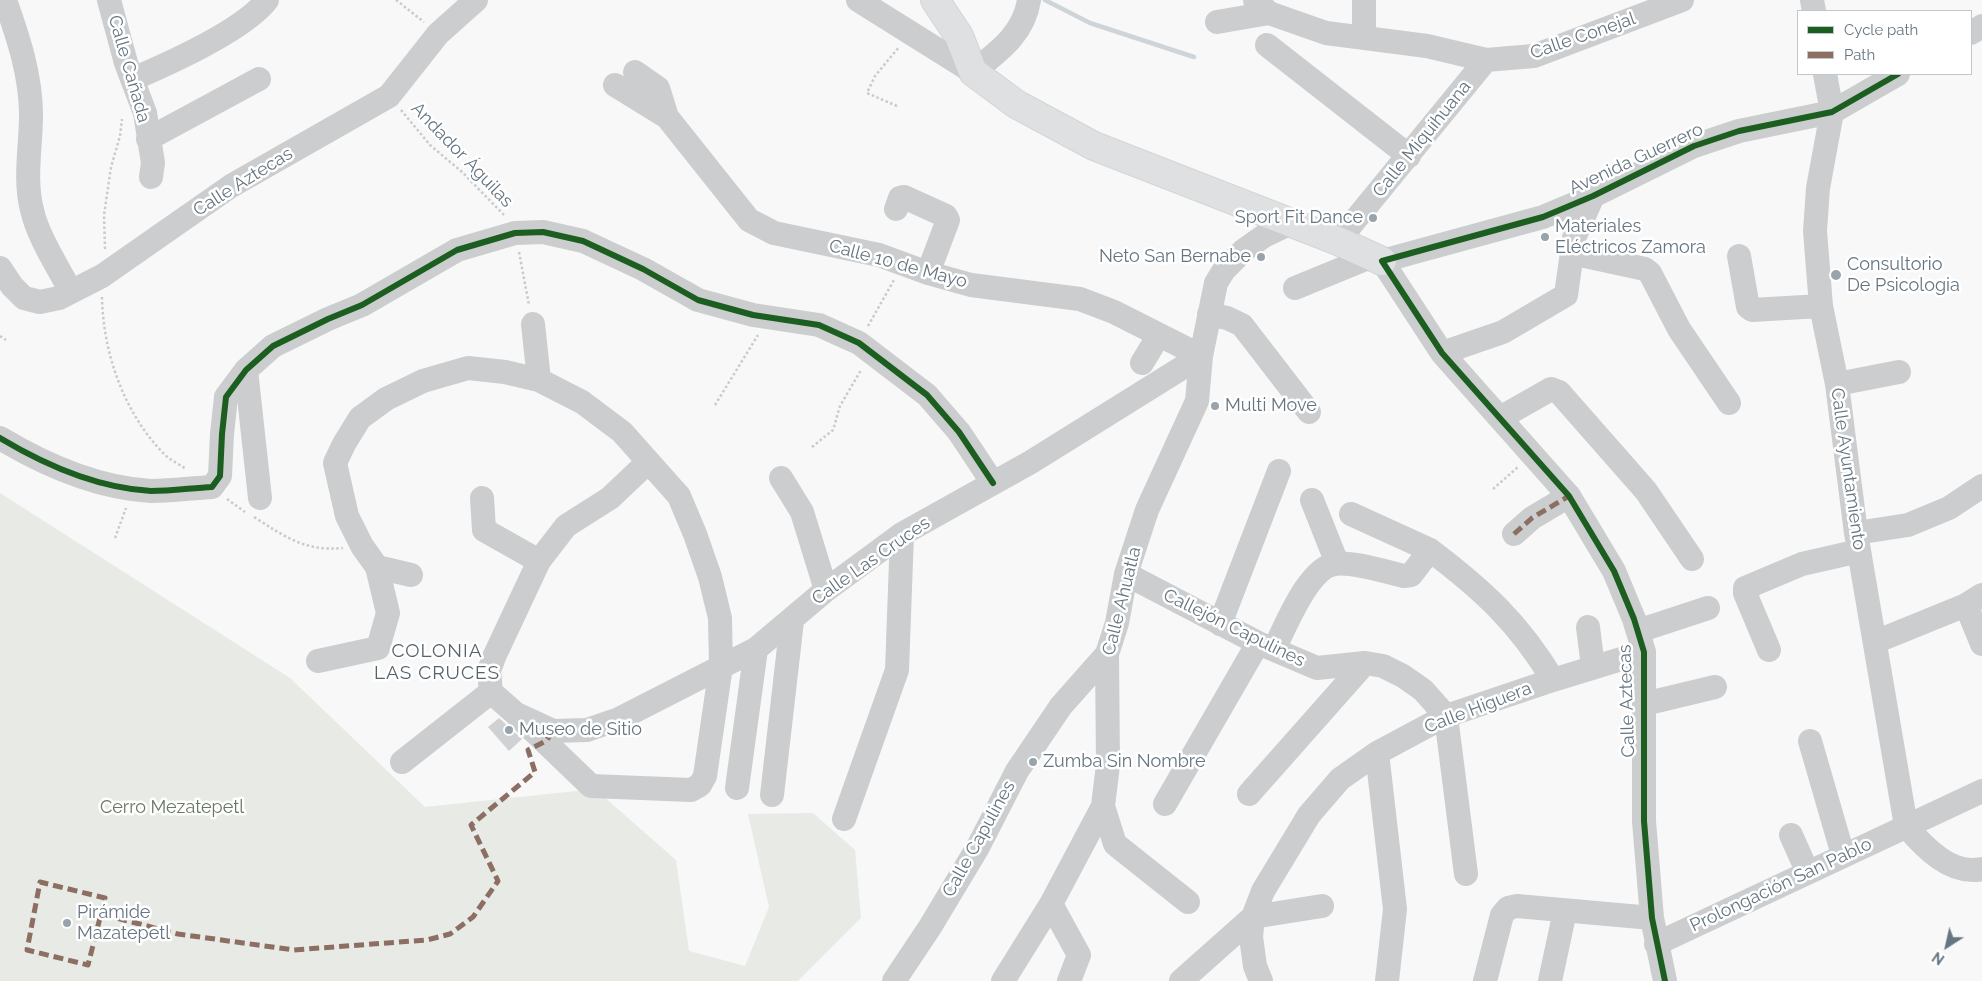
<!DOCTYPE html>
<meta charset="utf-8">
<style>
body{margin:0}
#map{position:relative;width:1982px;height:981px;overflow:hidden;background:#f8f8f8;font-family:Raleway,sans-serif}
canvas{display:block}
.legend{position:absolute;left:1797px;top:10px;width:175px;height:65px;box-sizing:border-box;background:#fff;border:1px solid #c1c8cd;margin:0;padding:6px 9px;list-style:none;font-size:15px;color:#657581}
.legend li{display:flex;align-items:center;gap:10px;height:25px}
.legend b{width:25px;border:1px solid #c1c8cd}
.north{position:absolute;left:1922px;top:921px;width:50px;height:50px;-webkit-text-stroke:4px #fff;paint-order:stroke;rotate:215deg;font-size:14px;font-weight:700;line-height:20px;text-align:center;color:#657581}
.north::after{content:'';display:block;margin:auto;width:18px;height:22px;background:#657581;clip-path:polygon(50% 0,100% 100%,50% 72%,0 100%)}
</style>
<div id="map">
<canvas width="1982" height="981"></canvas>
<ul class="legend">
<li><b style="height:6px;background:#1b5e20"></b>Cycle path</li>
<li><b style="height:6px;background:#8d6e63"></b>Path</li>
</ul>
<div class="north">N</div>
</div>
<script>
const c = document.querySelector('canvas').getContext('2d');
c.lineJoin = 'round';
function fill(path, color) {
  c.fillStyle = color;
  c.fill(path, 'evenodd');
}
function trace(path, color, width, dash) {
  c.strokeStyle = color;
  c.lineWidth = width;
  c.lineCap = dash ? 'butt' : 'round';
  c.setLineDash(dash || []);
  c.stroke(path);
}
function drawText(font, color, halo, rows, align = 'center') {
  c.font = font + ' Raleway,sans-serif';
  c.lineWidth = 5;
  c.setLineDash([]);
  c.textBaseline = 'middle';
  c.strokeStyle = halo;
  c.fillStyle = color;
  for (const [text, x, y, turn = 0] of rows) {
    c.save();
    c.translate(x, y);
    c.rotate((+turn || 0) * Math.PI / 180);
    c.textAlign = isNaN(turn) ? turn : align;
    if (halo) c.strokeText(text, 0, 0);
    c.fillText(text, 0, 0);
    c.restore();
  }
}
fill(new Path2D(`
 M0 493 290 678 425 807 595 789 676 860 689 951 745 966 769 907 748 814 813 813 855 850 861 918 798 981H0Z`), '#e7eae5');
trace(new Path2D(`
 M1045 0 1090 23 1194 57`), '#ced5d8', 4.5);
fill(new Path2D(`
 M499 718 522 739 509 751 488 727Z`), '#cfd1d2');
const major = new Path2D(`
 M935 0 959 36 973 72 1016 104 1094 146 1338 241 1382 261`);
trace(major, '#d4d5d6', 30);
trace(new Path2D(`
 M396 0 424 22
 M897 106 867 93 875 76 899 47
 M401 110 430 145 462 172 504 215
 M105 249 104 215 111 167 120 136 122 119
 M519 252 529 305
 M102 297C103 353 124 413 164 454 170 460 179 464 186 469
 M868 326 894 280
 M0 336 6 340
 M715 405 758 335
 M812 447 833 430 840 406 861 370
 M1493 489 1518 467
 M227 499 245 512
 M254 517C284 536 305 552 343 548
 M115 538 126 508`), '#c9cacb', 2.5, [2.5, 2.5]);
trace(new Path2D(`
 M5 0C18 37 31 75 31 115 31 146 24 179 32 210 38 237 58 267 71 292
 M109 0 126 63 145 113 153 163 151 177
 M858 0 973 72C998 52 1024 34 1029 0
 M1255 0 1269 13 1326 33 1427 46 1486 60 1534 56 1682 0
 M1364 0V36
 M1812 0 1814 11
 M1217 22 1269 13
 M1971 33 1982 26
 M1267 45 1409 156
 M635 72 658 88 667 117
 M1825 74 1832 112 1818 188 1815 231 1821 306 1837 384 1856 533 1906 826
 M133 79C168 64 244 30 267 0
 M615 85 667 117 749 220 774 233 879 255 928 273 971 285 1080 299 1114 312 1201 356
 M148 139 259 79
 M896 209 900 198 904 197 946 216 948 220 928 273
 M1338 241 1486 60
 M1571 253 1645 269 1650 273 1679 329 1729 403
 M1739 256 1748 307 1752 310 1821 306
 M0 268 12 286 24 298 40 302 59 298 102 276 231 186 389 96 438 34 476 0
 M1295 288 1373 256
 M1209 314 1227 318 1242 325 1309 412
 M533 324 539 380
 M1442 353 1503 332 1566 295 1574 238 1593 196
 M1142 363 1159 335
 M246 370 260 498
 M1837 384 1899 372
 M1500 418 1551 389 1559 392 1646 491 1692 559
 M0 438C45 465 98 488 151 491 171 491 192 488 212 487L220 476 222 434 226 397 246 370 273 346 328 319 362 305 457 250 515 233 543 232 583 241 643 269 698 300 753 315 819 325 859 343 927 395 959 432 993 483
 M781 478 802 512 826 590
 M482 498 484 530 539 561
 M1312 500 1337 563
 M1351 514 1430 550
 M1856 533 1908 525 1949 508 1982 486
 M1514 534 1532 518 1569 496
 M377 567 411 575
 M1126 574 1258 643 1317 668 1365 663 1383 666 1403 676 1423 690 1446 716 1466 874
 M1966 605 1982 644
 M1220 624 1279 471
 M1588 627 1593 667
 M1638 631 1708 608
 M1875 642 1966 605 1982 595
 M1274 649C1286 626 1308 568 1335 564 1351 561 1387 572 1404 576L1411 575 1430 550C1483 590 1519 623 1553 680
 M1769 650 1745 593V588L1802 564 1859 551
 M318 661 378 648 388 613 377 567 362 546 347 516 335 463 344 444 360 418 386 399 423 381 468 368 505 372 539 380 582 402 622 432 679 496 695 534 710 577 720 618 721 666 705 776 700 785 691 790 591 786 516 714
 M491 692 516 714 553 731 587 730 619 719 756 649 826 590 902 534 1031 462 1201 356
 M491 692 489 671 494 657 539 561 566 526 610 498 647 463
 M1644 704 1715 687
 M1810 741 1843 855
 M1377 753 1395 909 1387 981
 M402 762 491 692
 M737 788 756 649
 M1249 794 1365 663
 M772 795 792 621
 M1165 804 1258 643
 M1103 806 1115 844 1188 902
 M844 819 897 670 902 534
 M1906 826C1924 847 1951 876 1982 869
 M1791 835 1807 871
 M1051 904 1079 955 1069 981
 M1253 917 1322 906
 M1656 944 1982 791
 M894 981 930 927 978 847 1017 771 1061 706 1107 654
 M1003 981 1051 904 1103 806 1108 765 1107 654 1117 623 1126 574 1147 510 1197 401 1201 356 1216 283 1224 270 1244 250 1264 236 1291 223
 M1181 981 1253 917
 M1261 981 1255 966 1251 937 1253 917 1263 891 1309 815 1340 779 1377 753 1446 716 1553 680 1644 652
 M1485 981 1502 915 1508 908 1517 906 1652 918
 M1550 981 1565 911
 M1665 981 1652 918 1644 821V652L1634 619 1614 571 1569 496 1442 353 1382 261 1543 217 1593 196 1694 146 1739 131 1832 112 1898 74`), '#cbcdce', 24);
trace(major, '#dfe0e1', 28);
trace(new Path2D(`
 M1514 534 1532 518 1569 496
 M101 914 105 898 40 882 27 950 88 965 101 914 178 934 294 950 427 940 450 934 473 917 498 881 471 825 535 772 528 750 546 741 553 731`), '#8d6e63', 5, [10, 5]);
trace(new Path2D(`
 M0 438C45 465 98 488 151 491 171 491 192 488 212 487L220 476 222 434 226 397 246 370 273 346 328 319 362 305 457 250 515 233 543 232 583 241 643 269 698 300 753 315 819 325 859 343 927 395 959 432 993 483
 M1665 981 1652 918 1644 821V652L1634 619 1614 571 1569 496 1442 353 1382 261 1543 217 1593 196 1694 146 1739 131 1832 112 1898 74`), '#1b5e20', 6);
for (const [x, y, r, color] of [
 [1373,218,5,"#98a3ab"],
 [1545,237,5,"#98a3ab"],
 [1261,257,5,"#98a3ab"],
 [1836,275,6,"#98a3ab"],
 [1215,406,5,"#98a3ab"],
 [509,730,5,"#98a3ab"],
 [1033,762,5,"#98a3ab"],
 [67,923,5,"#98a3ab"]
]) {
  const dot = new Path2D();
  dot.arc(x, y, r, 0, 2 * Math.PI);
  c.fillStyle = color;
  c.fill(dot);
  trace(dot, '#fff', 2);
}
drawText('18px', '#657581', '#fff', [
 ["Calle Conejal",1583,36,-19],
 ["Calle Cañada",129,69,74],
 ["Calle Miquihuana",1422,139,-51],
 ["Andador Águilas",462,155,46],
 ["Avenida Guerrero",1636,159,-25],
 ["Calle Aztecas",243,182,-32],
 ["Calle 10 de Mayo",898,264,15],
 ["Calle Ayuntamiento",1848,469,82],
 ["Calle Las Cruces",871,561,-35],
 ["Calle Ahuatla",1122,601,-76],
 ["Callejón Capulines",1234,628,26],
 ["Calle Aztecas",1627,701,-92],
 ["Calle Higuera",1478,708,-21],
 ["Calle Capulines",979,839,-61],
 ["Prolongación San Pablo",1781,885,-25]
]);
drawText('18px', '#657581', '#fff', [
 ["Sport Fit Dance",1363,218,"right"],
 ["Materiales",1555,227],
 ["Eléctricos Zamora",1555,248],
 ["Neto San Bernabe",1251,257,"right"],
 ["Consultorio",1847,265],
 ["De Psicologia",1847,286],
 ["Multi Move",1225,406],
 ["Museo de Sitio",519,730],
 ["Zumba Sin Nombre",1043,762],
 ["Pirámide",77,913],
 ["Mazatepetl",77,934]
], 'left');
drawText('18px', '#687964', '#fff', [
 ["Cerro Mezatepetl",172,808]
]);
c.letterSpacing = '1px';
drawText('19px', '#57636c', '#fff', [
 ["COLONIA",437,651],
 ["LAS CRUCES",437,673]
]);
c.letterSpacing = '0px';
</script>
